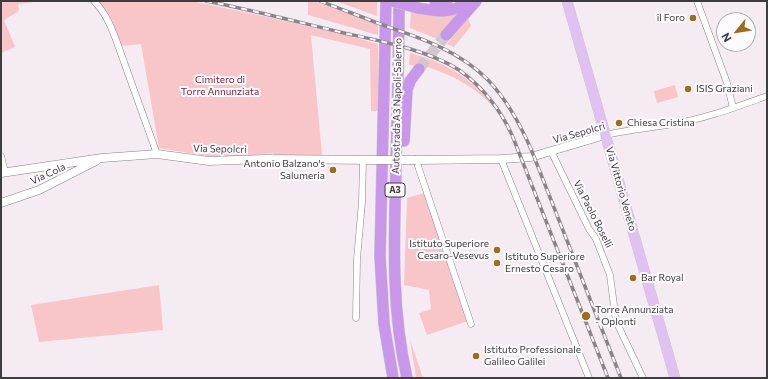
<!DOCTYPE html>
<style>
body{margin:0}
#map{position:relative;width:768px;height:379px;overflow:hidden;background:#f5ebf3;font-family:Commissioner,sans-serif}
canvas{display:block}
.frame{position:absolute;inset:0;border:2px solid #3f3c3f;pointer-events:none}
.north{position:absolute;left:716px;top:12px;width:40px;height:40px;box-sizing:border-box;background:#fefbfe;border:1px solid #b2afb2;border-radius:50%;rotate:240deg;font-size:11px;font-weight:700;line-height:16px;text-align:center;color:#3f3c3f}
.north::after{content:'';display:block;margin:auto;width:14px;height:18px;background:#9c6d1f;clip-path:polygon(50% 0,100% 100%,50% 72%,0 100%)}
</style>
<div id="map">
<canvas width="768" height="379"></canvas>
<div class="frame"></div>
<div class="north">N</div>
</div>
<script>
const c = document.querySelector('canvas').getContext('2d');
c.lineJoin = 'round';
function fill(path, color) {
  c.fillStyle = color;
  c.fill(path, 'evenodd');
}
function trace(path, color, width, dash) {
  c.strokeStyle = color;
  c.lineWidth = width;
  c.lineCap = dash ? 'butt' : 'round';
  c.setLineDash(dash || []);
  c.stroke(path);
}
function drawText(font, color, halo, rows, align = 'center') {
  c.font = font + ' Commissioner,sans-serif';
  c.lineWidth = 4;
  c.setLineDash([]);
  c.textBaseline = 'middle';
  c.strokeStyle = halo;
  c.fillStyle = color;
  for (const [text, x, y, turn = 0] of rows) {
    c.save();
    c.translate(x, y);
    c.rotate((+turn || 0) * Math.PI / 180);
    c.textAlign = isNaN(turn) ? turn : align;
    if (halo) c.strokeText(text, 0, 0);
    c.fillText(text, 0, 0);
    c.restore();
  }
}
fill(new Path2D(`
 M1 1H42L18 4 19 11 4 20 15 47 1 53Z
 M98 1H192L272 18 338 33 378 44V111H371L370 49 311 35 322 155 274 156V153L244 156H208L159 148 141 44 121 46 111 20Z
 M308 1H314L378 25V35L308 15Z
 M336 1H377V16Z
 M411 11 459 12 444 33 440 40 410 28Z
 M468 18 471 26 454 47 447 44Z
 M410 53C445 62 474 79 496 109 472 85 456 77 425 66L422 71 417 66 409 65Z
 M675 85 678 97 657 103 654 91Z
 M424 193 468 321 427 335 419 313 431 309 429 290 404 285 407 198Z
 M159 285 163 330 39 342 31 305Z
 M410 340 423 378H416Z`), '#f8c5c9');
trace(new Path2D(`
 M419 69 446 35`), '#d1c8cf', 11, [11, 5.5]);
const minor = new Path2D(`
 M94 1C104 11 110 23 115 37L157 154
 M697 1 727 83 733 108
 M605 135C628 130 650 128 672 124 705 119 736 107 767 96
 M551 151 589 229 596 239 610 275 616 321 643 378
 M1 156 5 172
 M501 159 589 378
 M416 160 471 324
 M356 318 357 259 362 202 363 160`);
const tertiary = new Path2D(`
 M416 160 501 159 531 157 605 135
 M1 173 102 158 157 154 209 161 265 159 376 160
 M1 203 39 190 96 161`);
const primary = new Path2D(`
 M567 1 675 378`);
const motorway = new Path2D(`
 M386 1 380 256 384 324 393 378
 M399 1C399 56 397 112 396 167 394 239 391 308 407 378
 M435 1H447
 M418 8C435 11 453 15 467 1
 M446 35 476 1
 M404 141 407 90 410 81 419 69`);
trace(minor, '#8a8188', 7);
trace(tertiary, '#8a8188', 9);
trace(primary, '#cdcccd', 11);
trace(motorway, '#cdcccd', 12);
trace(minor, '#fff', 6);
trace(tertiary, '#fff', 8);
trace(primary, '#dfc1f2', 10);
trace(motorway, '#c997ea', 11);
const rail = new Path2D(`
 M206 1C252 10 298 22 344 33 380 41 428 50 459 70 483 87 500 109 512 135L608 378
 M320 1C340 9 360 16 380 24 417 37 459 50 488 80 507 100 520 124 531 149L621 378`);
trace(rail, '#8a8489', 3.5);
trace(rail, '#fefbfe', 2, [6]);
const tertiaryBridge = new Path2D(`
 M376 160H416`);
const motorwayBridge = new Path2D(`
 M391 1 418 8`);
trace(tertiaryBridge, '#8a8188', 9, []);
trace(motorwayBridge, '#cdcccd', 12, []);
trace(tertiaryBridge, '#fff', 8);
trace(motorwayBridge, '#c997ea', 11);
for (const [x, y, r, color] of [
 [693,18,4,"#9c6d1f"],
 [688,89,4,"#9c6d1f"],
 [619,123,4,"#9c6d1f"],
 [333,170,4,"#9c6d1f"],
 [497,250,4,"#9c6d1f"],
 [497,263,4,"#9c6d1f"],
 [633,278,4,"#9c6d1f"],
 [586,316,5,"#9c6d1f"],
 [476,356,4,"#9c6d1f"]
]) {
  const dot = new Path2D();
  dot.arc(x, y, r, 0, 2 * Math.PI);
  c.fillStyle = color;
  c.fill(dot);
  trace(dot, '#fefbfe', 1.5);
}
for (const [x, y, w] of [
 [395,190,20]
]) {
  const box = new Path2D();
  box.roundRect(x - w / 2, y - 7, w, 14, 3);
  c.fillStyle = '#fefbfe';
  c.fill(box);
  trace(box, '#3f3c3f', 1);
}
drawText('bold 9px', '#3f3c3f', null, [
 ["A3",395,190]
]);
drawText('10px', '#3f3c3f', '#fefbfe', [
 ["il Foro",685,18,"right"],
 ["ISIS Graziani",696,89],
 ["Chiesa Cristina",627,123],
 ["Antonio Balzano's",325,164,"right"],
 ["Salumeria",325,176,"right"],
 ["Istituto Superiore",489,244,"right"],
 ["Cesaro-Vesevus",489,256,"right"],
 ["Istituto Superiore",505,257],
 ["Ernesto Cesaro",505,269],
 ["Bar Royal",641,278],
 ["Torre Annunziata",595,310],
 ["- Oplonti",595,322],
 ["Istituto Professionale",484,350],
 ["Galileo Galilei",484,362]
], 'left');
drawText('10px', '#7d2234', '#fefbfe', [
 ["Cimitero di",220,80],
 ["Torre Annunziata",220,92]
]);
drawText('10px', '#3f3c3f', '#fefbfe', [
 ["Autostrada A3 Napoli-Salerno",397,106,-89],
 ["Via Sepolcri",579,133,-16],
 ["Via Sepolcri",220,149,1],
 ["Via Cola",48,174,-25],
 ["Via Vittorio Veneto",621,189,74],
 ["Via Paolo Boselli",593,214,63]
]);
</script>
